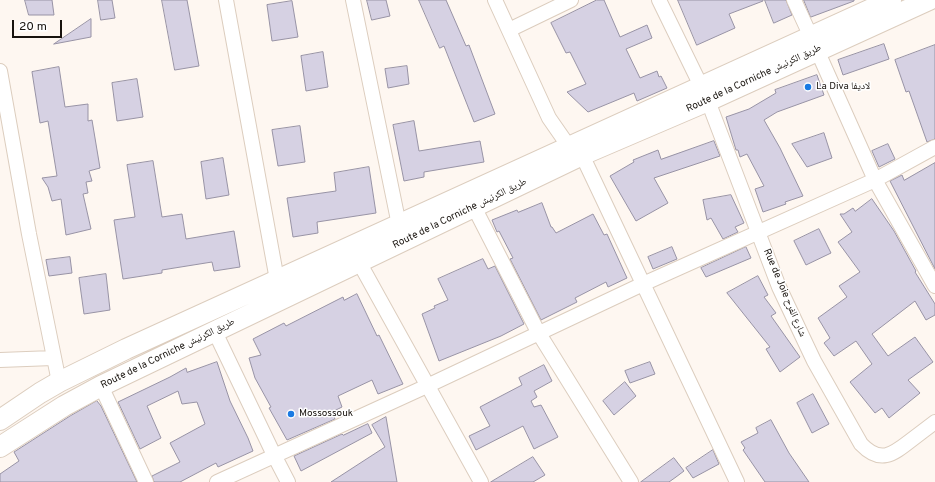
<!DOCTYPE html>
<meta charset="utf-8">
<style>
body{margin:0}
#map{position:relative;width:935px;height:482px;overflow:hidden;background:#fef7f1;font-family:Overpass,sans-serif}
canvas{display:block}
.scale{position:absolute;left:12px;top:20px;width:50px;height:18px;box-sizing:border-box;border:2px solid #18130e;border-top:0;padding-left:5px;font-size:12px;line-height:14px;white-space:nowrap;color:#18130e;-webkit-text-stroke:3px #fff;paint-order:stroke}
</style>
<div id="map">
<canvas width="935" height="482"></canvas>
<div class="scale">20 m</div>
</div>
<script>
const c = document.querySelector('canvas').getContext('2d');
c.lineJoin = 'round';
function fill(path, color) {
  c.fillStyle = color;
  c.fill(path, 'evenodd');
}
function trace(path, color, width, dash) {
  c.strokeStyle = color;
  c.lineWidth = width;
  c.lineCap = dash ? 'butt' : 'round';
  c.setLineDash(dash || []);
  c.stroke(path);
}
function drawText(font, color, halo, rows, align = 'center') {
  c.font = font + ' Overpass,"Noto Naskh Arabic",sans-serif';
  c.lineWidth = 3;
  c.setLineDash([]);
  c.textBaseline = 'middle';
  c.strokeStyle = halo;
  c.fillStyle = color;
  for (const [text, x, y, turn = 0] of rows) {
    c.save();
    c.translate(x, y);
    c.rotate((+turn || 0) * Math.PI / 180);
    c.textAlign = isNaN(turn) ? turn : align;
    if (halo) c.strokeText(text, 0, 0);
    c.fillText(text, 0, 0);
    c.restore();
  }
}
const building = new Path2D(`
 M25 0H52L54 15H29Z
 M98 0H112L115 18 101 20Z
 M162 0H187L199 66 175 70Z
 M367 0H386L390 16 372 20Z
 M419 0H446L466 46 469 45 495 114 474 122 444 46 440 48Z
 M597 0H604L620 37 647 25 652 38 626 49 640 78 657 71 659 77 661 76 667 88 637 101 634 93 588 112 567 92 586 84 570 52 566 53 551 23Z
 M678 0H763V1L729 14 735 28 697 45Z
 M765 0H786L792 15 774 23Z
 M804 0H854V1L811 17Z
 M292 1 298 37 272 41 267 5Z
 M91 19V37L54 44Z
 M884 44 889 59 843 75 838 60Z
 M935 45V139L927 142 909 91 906 92 895 60Z
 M323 52 328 87 306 91 301 56Z
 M407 66 409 84 388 88 385 69Z
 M59 67 65 107 88 104V121L92 120 100 168 89 171 92 181 86 182 88 193 83 194 91 229 66 235 61 199 52 201 48 187 42 178 57 176 48 121 40 123 32 72Z
 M817 75 824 95 777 112 764 120 780 148 803 196 785 202 786 204 763 212 755 189 764 186 747 154 740 157 738 150H736L726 117 749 109 776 93 775 90Z
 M137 79 143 117 117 121 112 83Z
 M414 121 419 151 480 141 484 162 424 172V177L404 181 393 125Z
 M300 126 305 162 278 166 272 130Z
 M824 133 832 158 807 167 792 144Z
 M714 141 720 156 654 178 668 203 636 221 610 176 634 162 633 160 658 150 661 159Z
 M888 144 895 159 879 167 872 151Z
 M223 158 229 195 206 199 201 162Z
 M153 161 162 217 182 214 186 239 234 231 240 267 214 271 212 262 162 270V273L123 279 114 220 135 217 127 165Z
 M935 163V269L890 181 902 175 904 180Z
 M369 167 376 213 317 222 318 233 293 237 287 198 336 191 334 173Z
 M731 195 744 223 735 227 738 232 723 239 711 218 707 220 703 200Z
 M872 199 894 231 916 271 915 272 935 304V315L926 320 915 301 872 334 888 356 915 337 933 362 908 380 920 393 889 418 882 408 875 413 850 382 872 364 856 341 834 356 824 343 830 338 818 318 847 297 839 286 860 272 838 242 852 232 840 214H844L853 208 855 211Z
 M542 203 551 227H552L556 233 593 214 604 235 607 234 627 278 608 287 606 282 575 298 577 302 541 320 510 259 513 258 499 231 497 232 492 220 517 210 518 212Z
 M819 229 831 253 806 265 794 241Z
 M672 247 677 259 653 269 648 257Z
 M746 247 751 258 706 277 701 268Z
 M70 257 72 273 49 276 46 260Z
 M483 259 488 269 495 266 524 324 501 336 439 361 422 314 435 308 434 306 448 300 438 279Z
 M106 274 110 310 84 314 79 278Z
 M758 276 768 295 764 297 776 313 771 316 800 357 780 372 766 349 770 347 727 293Z
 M357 294 377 336 379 335 403 384 378 394 372 380 338 396 342 407 332 412 335 419 287 440 269 408 271 407 255 378 249 358 261 355 253 339 284 323 286 326 343 297 344 300Z
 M217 362 230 401 248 438 253 451 218 467 216 463 180 482H154L152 476 180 462 170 443 205 424 197 402 182 404 178 391 147 406 161 438 140 449 118 402 170 377 186 368 187 372Z
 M650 362 655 374 630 383 625 371Z
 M544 365 552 381 534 391 537 397 531 401 534 407 541 405 558 437 534 449 523 426 476 450 469 436 490 426 480 407 522 385 519 378Z
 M625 382 636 396 614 415 603 401Z
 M813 394 829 424 812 433 797 403Z
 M97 401 101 406 137 482H0V474L19 461 14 452 70 416Z
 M386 417 397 482H331L385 447 372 425Z
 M771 420 789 453 809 482H765L743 450 745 448 741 442 758 433 756 428Z
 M368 424 372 433 301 471 294 456 342 434 343 435Z
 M713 450 719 464 693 478 686 468Z
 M533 457 545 475 533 482H491Z
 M674 458 684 471 676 477 669 482H641Z`);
fill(building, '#d6d1e3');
trace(building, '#9893a5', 1);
const street = new Path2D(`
 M226 0 277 280
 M353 0 399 225
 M495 0 549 118 565 141 582 155 737 482
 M659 0 701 86
 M794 0 811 37
 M509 30 571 0
 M817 50 875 180 935 286
 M0 71 29 234 59 382
 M708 101 779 287 814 361 861 444C880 464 892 455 910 441 918 435 927 428 935 422
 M474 207 538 332 631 482
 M359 262 481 482
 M215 332 274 455 288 482
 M0 360 53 358
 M101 386 146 482
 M217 482 427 386 643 284 875 180 935 147`);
const secondary = new Path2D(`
 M0 420 40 393 59 382 126 349 891 0
 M0 447 64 406 101 386 280 300 582 155 708 101 929 0`);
trace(street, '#dccdbe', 16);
trace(secondary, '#dccdbe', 22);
trace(street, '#fff', 14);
trace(secondary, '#fff', 20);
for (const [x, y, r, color] of [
 [808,87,4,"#1a7ae3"],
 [291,414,4,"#1a7ae3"]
]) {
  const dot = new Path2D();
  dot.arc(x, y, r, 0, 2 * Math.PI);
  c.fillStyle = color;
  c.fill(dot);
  trace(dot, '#fff', 1.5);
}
drawText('10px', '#18130e', '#fff', [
 ["Route de la Corniche طريق الكرنيش",754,79,-25],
 ["Route de la Corniche طريق الكرنيش",460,214,-26],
 ["Rue de Joie شارع الفرح",784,293,67],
 ["Route de la Corniche طريق الكرنيش",168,354,-26]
]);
drawText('10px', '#18130e', '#fff', [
 ["La Diva لاديفا",816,87],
 ["Mossossouk",299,414]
], 'left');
</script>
